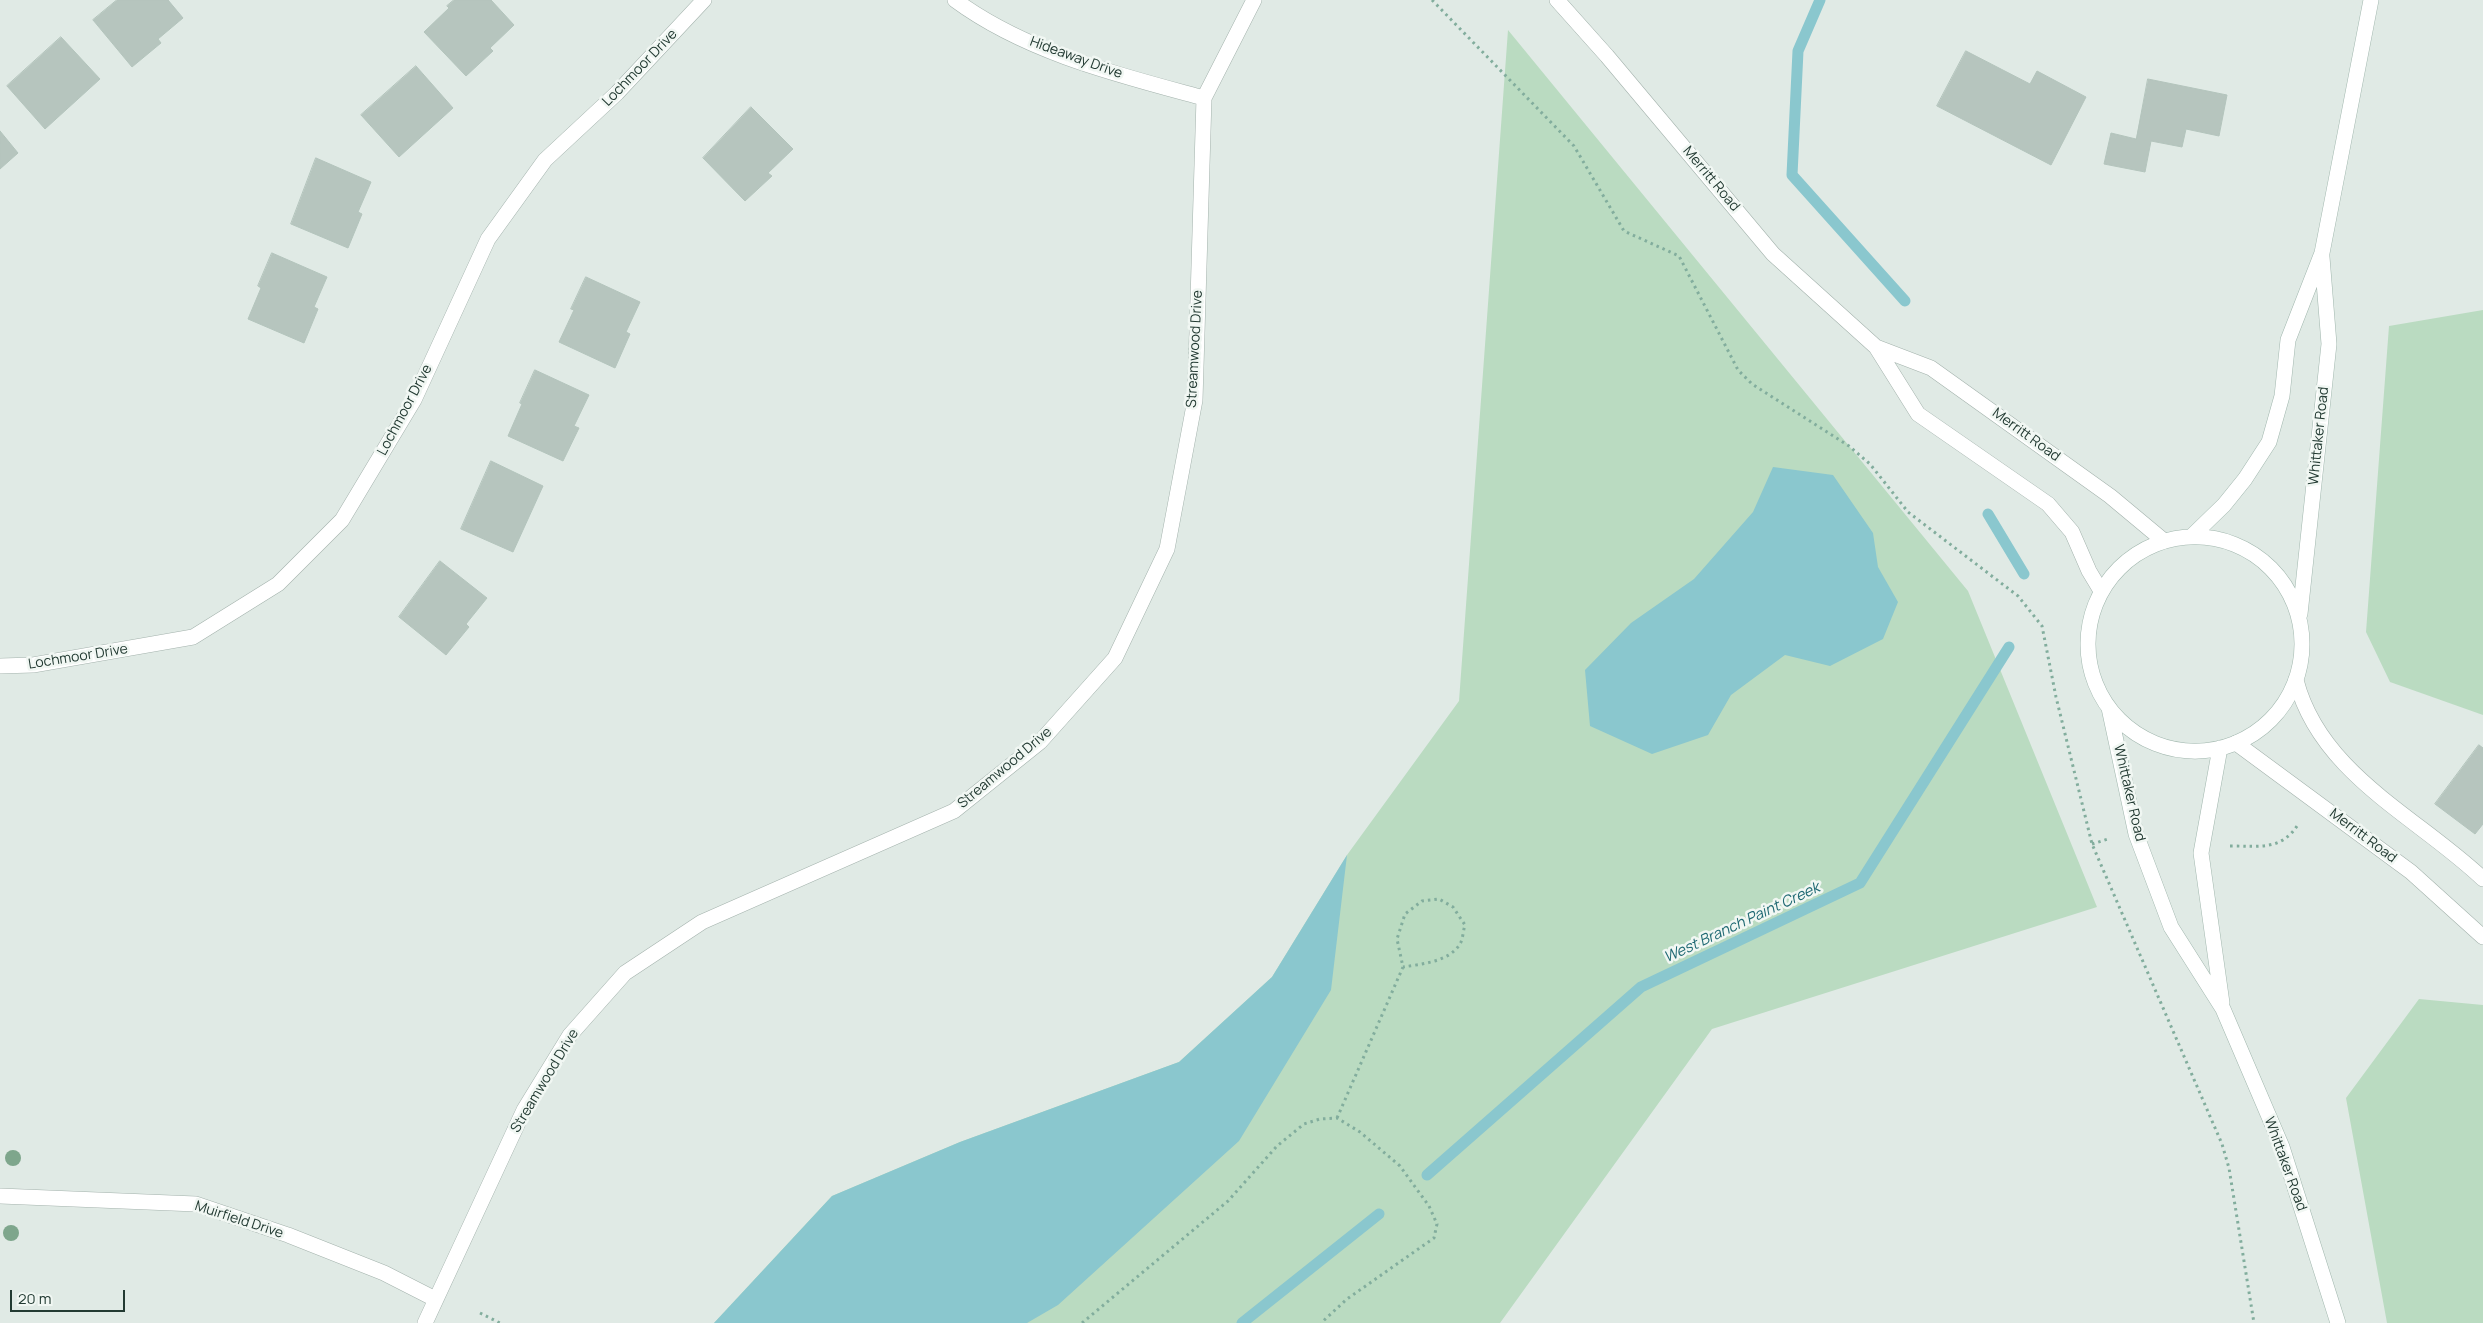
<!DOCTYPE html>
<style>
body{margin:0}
#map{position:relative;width:2483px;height:1323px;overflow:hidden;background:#e0eae5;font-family:Manrope,sans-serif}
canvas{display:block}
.scale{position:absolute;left:10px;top:1290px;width:115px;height:22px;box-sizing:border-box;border:2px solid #223a32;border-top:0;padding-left:6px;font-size:15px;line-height:18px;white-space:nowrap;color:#223a32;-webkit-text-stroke:4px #f1f7f3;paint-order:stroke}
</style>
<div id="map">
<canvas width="2483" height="1323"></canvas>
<div class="scale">20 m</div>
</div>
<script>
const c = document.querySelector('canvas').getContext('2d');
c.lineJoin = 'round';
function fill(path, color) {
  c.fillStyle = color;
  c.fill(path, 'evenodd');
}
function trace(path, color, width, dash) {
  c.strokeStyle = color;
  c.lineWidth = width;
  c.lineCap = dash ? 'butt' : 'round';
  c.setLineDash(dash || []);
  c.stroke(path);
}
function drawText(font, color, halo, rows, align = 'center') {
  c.font = font + ' Manrope,sans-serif';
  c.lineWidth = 5;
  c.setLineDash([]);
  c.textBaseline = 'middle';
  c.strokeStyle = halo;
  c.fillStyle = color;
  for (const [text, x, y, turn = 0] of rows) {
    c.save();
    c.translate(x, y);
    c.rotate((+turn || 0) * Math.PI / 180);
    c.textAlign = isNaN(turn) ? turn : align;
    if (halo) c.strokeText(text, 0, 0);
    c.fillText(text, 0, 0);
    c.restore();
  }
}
fill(new Path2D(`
 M1508 30 1968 591 2097 907 1712 1029 1500 1323H714L832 1196 960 1142 1179 1062 1272 977 1347 855 1459 701Z
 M2483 310V715L2390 682 2366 632 2389 326Z
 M2419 999 2483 1005V1323H2387L2346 1098Z`), '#badbc1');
fill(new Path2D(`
 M1773 467 1833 475 1873 533 1878 567 1898 602 1883 639 1830 666 1785 655 1731 695 1708 735 1652 754 1590 726 1585 670 1631 623 1694 579 1753 512Z
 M1347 855 1331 990 1239 1141 1058 1305 1027 1323H714L832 1196 960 1142 1179 1062 1272 977Z`), '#8ac7ce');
trace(new Path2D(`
 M1820 0 1798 51 1792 175 1905 301
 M1988 514 2024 574
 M1427 1175 1641 987 1860 883 2009 647
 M1242 1323 1379 1214`), '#8ac7ce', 11);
const building = new Path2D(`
 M117 0H168L183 18 158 39 161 43 132 67 93 20Z
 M454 0H491L514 25 490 48 493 51 466 76 424 32 449 8 447 6Z
 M61 37 100 79 45 129 7 86Z
 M1966 51 2030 84 2037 71 2086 97 2051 165 1937 106Z
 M416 66 453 108 399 157 361 115Z
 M2148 79 2227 95 2219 136 2186 129 2182 147 2151 141 2145 172 2104 164 2111 133 2136 139Z
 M751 107 793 149 768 173 772 176 745 201 703 158Z
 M0 131 18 153 0 169Z
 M316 158 371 182 358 212 362 214 348 248 291 224Z
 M272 253 327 277 314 307 318 309 304 343 248 319 261 288 258 286Z
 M586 277 640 302 626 332 630 334 615 368 559 342 574 310 571 309Z
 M535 370 589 395 574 426 579 428 563 461 508 436 522 404 520 403Z
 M491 461 543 486 513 552 461 529Z
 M440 561 487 598 466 624 469 627 446 655 399 617Z
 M2479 745 2483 748V824L2475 834 2435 804Z`);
fill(building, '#b6c5be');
trace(building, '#b3c4bc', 1);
const minor = new Path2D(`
 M955 0C1027 53 1119 75 1204 98
 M0 666 33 665 193 637 278 584 342 520 414 400 488 239 545 160 617 93 704 0
 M0 1196 196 1204 288 1235 384 1273 435 1299
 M425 1323 524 1110 570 1035 625 973 702 922 954 811 1040 742 1115 658 1167 549 1195 400 1204 98 1254 0`);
const tertiary = new Path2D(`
 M1557 0 1607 56 1773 254 1876 347 1918 414 2048 504 2072 532 2089 571 2101 591
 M1876 347 1931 368 2110 496 2164 541
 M2296 680C2320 774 2418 817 2483 879
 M2236 743 2411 872 2483 937`);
const secondary = new Path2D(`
 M2192 536 2224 505 2245 479 2269 442 2282 396 2288 340 2322 253 2371 0
 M2088 644a107 107 0 1 1 214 0a107 107 0 1 1-214 0Z
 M2300 614 2329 344 2322 257
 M2109 708 2136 834 2171 927 2223 1009 2282 1147 2338 1323
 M2220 748 2201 853 2222 1003`);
trace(minor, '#a3b2ac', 16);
trace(tertiary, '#a3b2ac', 16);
trace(secondary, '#a0b6ad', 16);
trace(new Path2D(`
 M1432 0 1574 146 1624 231 1679 256 1738 370 1752 384 1849 446 1870 464 1908 512 2018 596 2042 626 2056 697 2092 844 2222 1144 2229 1168 2254 1323
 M2092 844 2108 839
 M2230 846C2260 846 2282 851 2299 823
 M1337 1118 1403 967 1397 939 1405 914 1422 901 1439 899 1453 907 1465 925C1463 931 1463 939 1460 944 1449 962 1421 964 1403 967
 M480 1313 500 1323
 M1082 1323 1228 1201 1277 1146 1304 1124 1320 1119 1337 1118 1360 1132 1400 1166 1429 1206 1437 1224 1434 1238 1347 1299 1321 1323`), '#82ad9d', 3, [2.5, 4]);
trace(minor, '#fff', 15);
trace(tertiary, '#fff', 15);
trace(secondary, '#fff', 15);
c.fillStyle = '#7ea68c';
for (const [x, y] of [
 [13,1158],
 [11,1233]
]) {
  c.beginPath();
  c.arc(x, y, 8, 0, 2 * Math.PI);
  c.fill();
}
drawText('14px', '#223a32', '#f1f7f3', [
 ["Hideaway Drive",1076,58,20],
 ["Lochmoor Drive",640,68,-46],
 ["Merritt Road",1711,179,50],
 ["Streamwood Drive",1195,349,-87],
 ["Lochmoor Drive",405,410,-62],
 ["Merritt Road",2026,435,36],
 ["Whittaker Road",2319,436,-84],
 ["Lochmoor Drive",78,657,-9],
 ["Streamwood Drive",1005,768,-40],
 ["Whittaker Road",2129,793,77],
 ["Merritt Road",2363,836,37],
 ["Streamwood Drive",545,1081,-59],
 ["Whittaker Road",2285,1164,70],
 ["Muirfield Drive",239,1220,18]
]);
drawText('italic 15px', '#1f6973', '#f1f7f3', [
 ["West Branch Paint Creek",1742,923,-25]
]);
</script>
